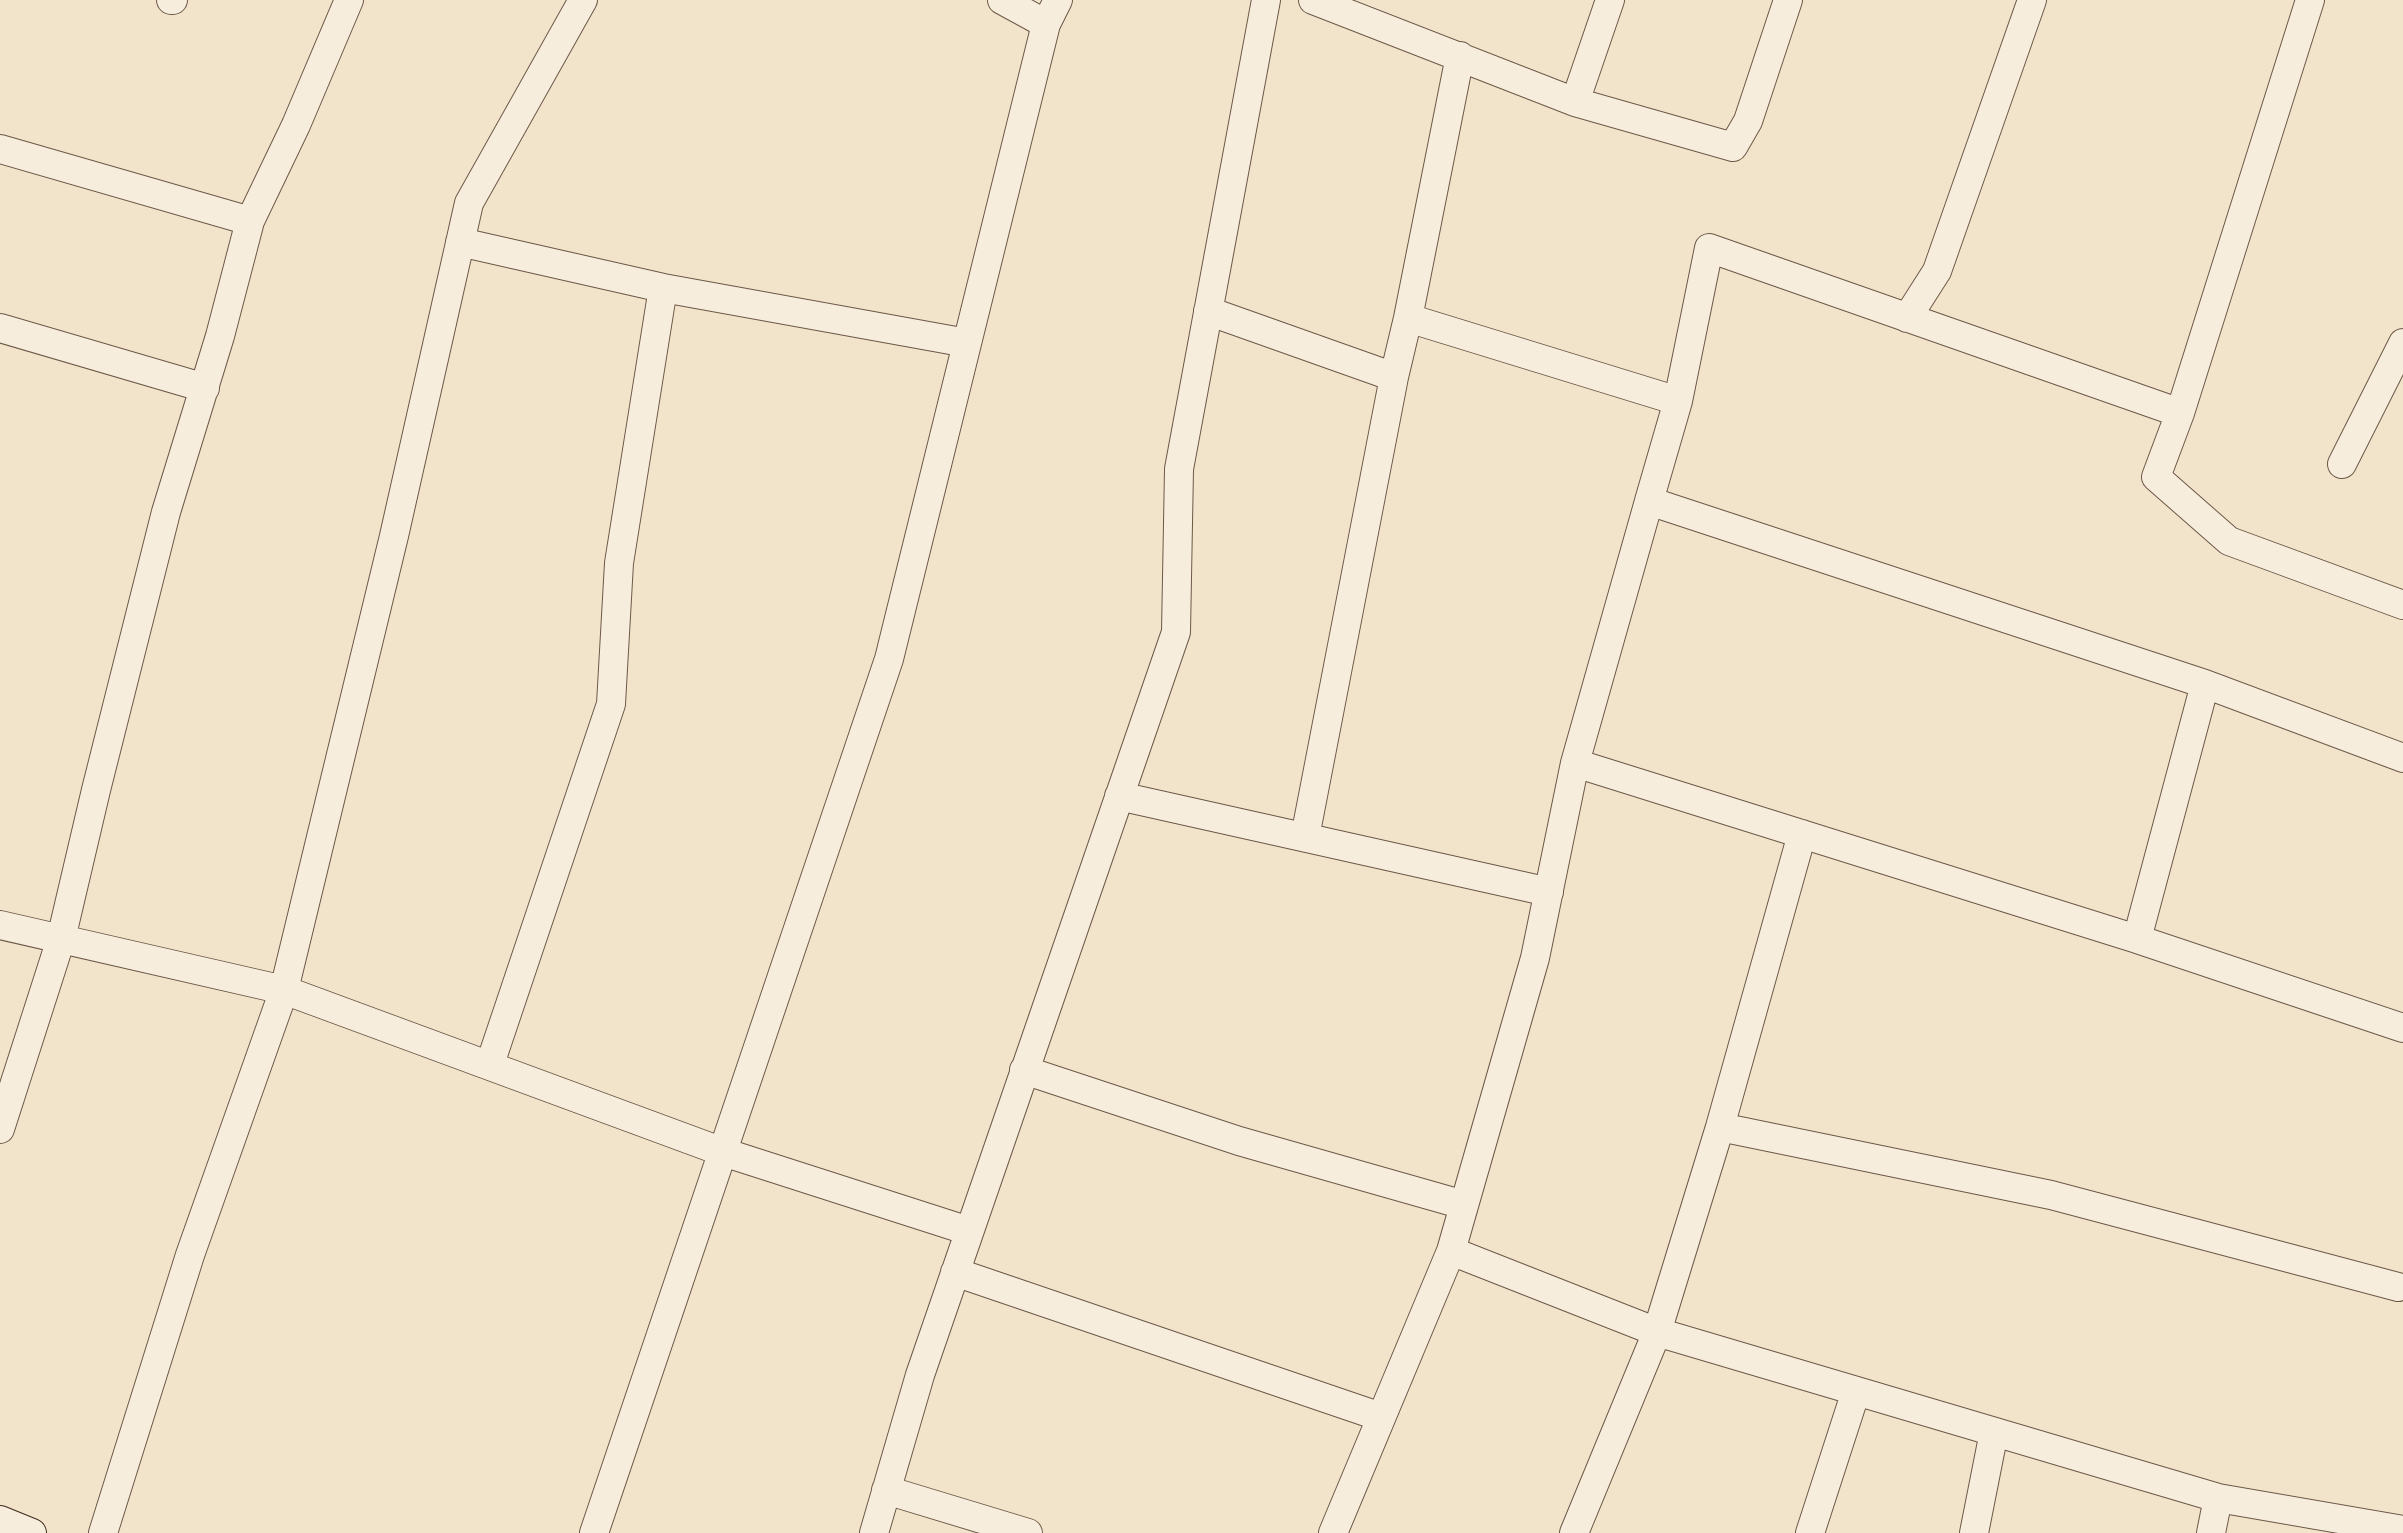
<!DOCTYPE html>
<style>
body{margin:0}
canvas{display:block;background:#f2e4ca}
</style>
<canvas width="2403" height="1533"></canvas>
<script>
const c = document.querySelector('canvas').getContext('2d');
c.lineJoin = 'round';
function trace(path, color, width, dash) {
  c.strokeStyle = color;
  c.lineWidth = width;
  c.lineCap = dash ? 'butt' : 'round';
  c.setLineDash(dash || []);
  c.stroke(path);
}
const street = new Path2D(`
 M171 0H173
 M583 0 469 203 394 536 284 990 723 1152 969 1231
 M1002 0 1046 24
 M1313 0 1575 102 1610 0
 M1460 56 1408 318 1678 401 1649 501
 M1575 102 1733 147 1748 121 1788 0
 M0 149 250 221 220 336 166 512 96 790 61 939 0 1129
 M250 221 296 125 349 0
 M460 242 663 288 967 343
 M1208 311 1394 377 1305 837
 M1907 318 1937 271 2032 0
 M0 328 205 388
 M1394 377 1408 318
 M1678 401 1709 248 2180 413 2156 477 2229 541 2403 605
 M2180 413 2310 0
 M2342 464 2403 343
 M2205 684 2137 939 2403 1028
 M1575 763 2137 939
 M1119 796 1549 892
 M0 925 284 990 190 1255 103 1533
 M493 1067 491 1061 611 704 619 563 663 288
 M1024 1070 1239 1141 1464 1205
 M1720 1127 1802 834
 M1451 1251 1657 1332 1720 1127 2051 1195 2398 1287
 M955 1272 1381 1417
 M886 1490 1028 1533
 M2218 1498 2403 1530
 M594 1533 889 659 1046 24 1058 0
 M874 1533 920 1375 1176 632 1179 469 1266 0
 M1333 1533 1451 1251 1535 958 1575 763 1649 501 2205 684 2403 758
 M1574 1533 1657 1332 2218 1498 2211 1533
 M1810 1533 1856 1391
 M1974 1533 1994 1432`);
const secondary = new Path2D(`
 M0 1520 32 1533`);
trace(street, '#6d5848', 30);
trace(secondary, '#41291c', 30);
trace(street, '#f7eddd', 28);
trace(secondary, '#f7eddd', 28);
</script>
